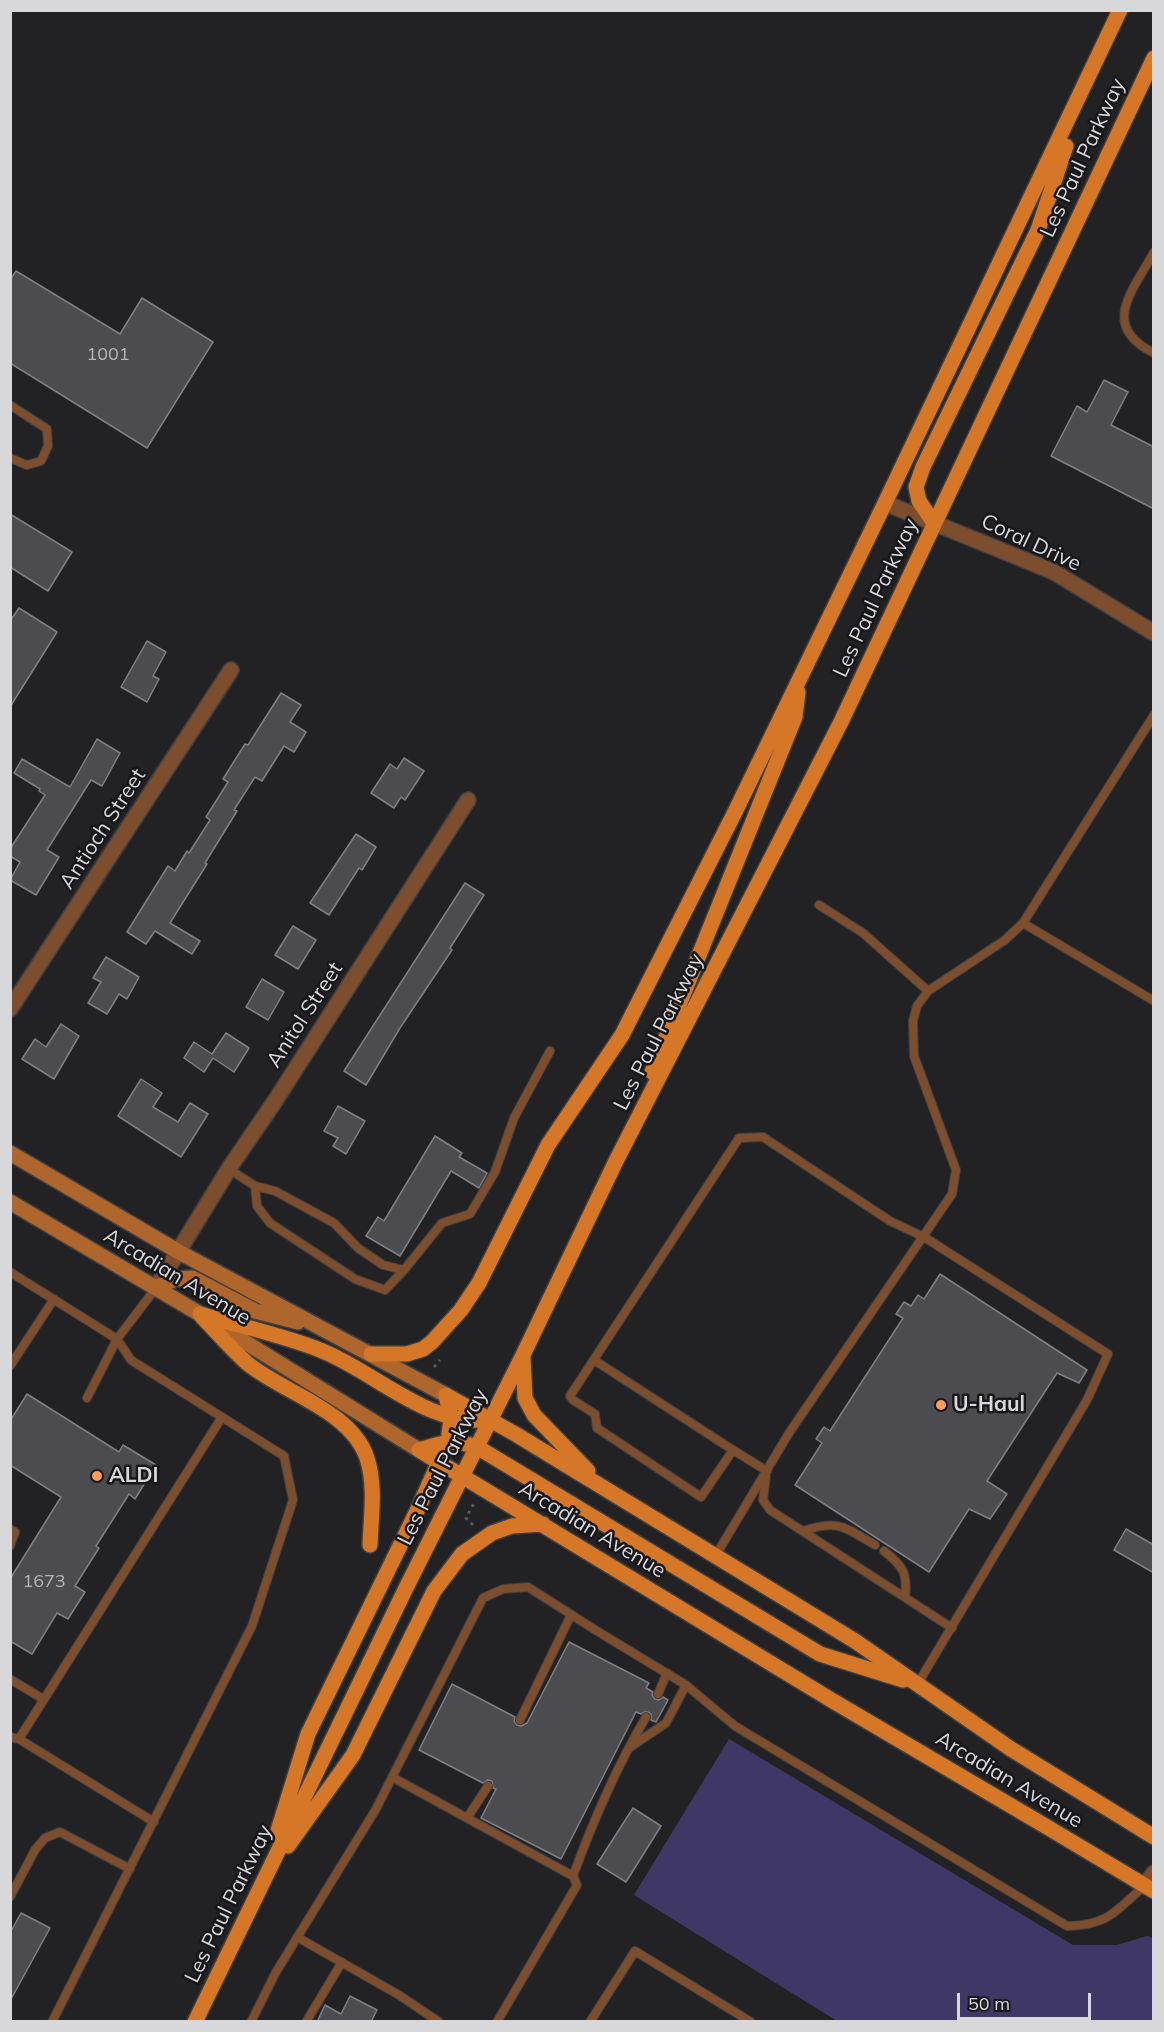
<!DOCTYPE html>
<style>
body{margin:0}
#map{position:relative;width:1164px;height:2032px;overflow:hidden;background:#222225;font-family:Mulish,sans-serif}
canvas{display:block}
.frame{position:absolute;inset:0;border:12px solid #d8d7da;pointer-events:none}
.scale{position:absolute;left:957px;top:1993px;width:134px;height:27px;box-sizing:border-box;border:3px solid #d8d7da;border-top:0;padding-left:8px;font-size:18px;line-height:21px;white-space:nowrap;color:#d8d7da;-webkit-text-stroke:4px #18181c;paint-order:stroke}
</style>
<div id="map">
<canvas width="1164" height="2032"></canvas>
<div class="frame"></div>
<div class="scale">50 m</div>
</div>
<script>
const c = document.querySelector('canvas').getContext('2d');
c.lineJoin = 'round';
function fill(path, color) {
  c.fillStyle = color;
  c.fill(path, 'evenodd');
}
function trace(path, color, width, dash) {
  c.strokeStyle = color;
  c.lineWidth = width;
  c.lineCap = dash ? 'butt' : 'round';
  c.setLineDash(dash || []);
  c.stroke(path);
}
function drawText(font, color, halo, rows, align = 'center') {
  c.font = font + ' Mulish,sans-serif';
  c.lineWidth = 5;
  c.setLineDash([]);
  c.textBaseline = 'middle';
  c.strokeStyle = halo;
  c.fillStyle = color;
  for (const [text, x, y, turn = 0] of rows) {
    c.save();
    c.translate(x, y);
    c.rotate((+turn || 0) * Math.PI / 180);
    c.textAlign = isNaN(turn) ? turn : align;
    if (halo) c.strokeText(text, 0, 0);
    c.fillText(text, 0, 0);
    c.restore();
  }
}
fill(new Path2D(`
 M729 1739 1073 1945H1117L1147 1936 1153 1938V2021H837L634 1895Z`), '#3f3867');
const building = new Path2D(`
 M16 271 120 334 142 298 213 342 147 448 10 363V280Z
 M1104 380 1128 392 1111 425 1154 447V509L1051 456 1077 406 1087 412Z
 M10 514 72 552 48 591 10 567Z
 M19 608 57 632 10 707V621Z
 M147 641 166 652 153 676 159 679 147 702 121 687Z
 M281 693 301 705 290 722 306 732 294 752 284 746 262 781 255 777 234 810 237 811 205 863 207 864 170 923 200 941 192 954 155 931 146 944 127 932 168 866 175 871 187 851 189 853 210 820 206 817 228 782 223 779 245 744 248 745Z
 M97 739 120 753 102 786 91 780 47 850 59 857 36 895 10 880 20 862 10 856V849L45 795 39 791 40 789 14 773 22 759 70 787Z
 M404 758 424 771 405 800 401 797 394 808 371 793 390 764 397 769Z
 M356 834 376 847 362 870 359 868 329 915 310 903Z
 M465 883 484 895 450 948 452 950 400 1028 366 1085 344 1071Z
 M293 926 316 940 298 969 275 955Z
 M106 957 139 977 127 999 119 994 107 1014 88 1003 101 982 93 978Z
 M262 979 284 992 268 1020 246 1007Z
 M61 1024 79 1036 54 1079 22 1059 35 1039 46 1047Z
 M226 1033 249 1048 234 1072 213 1058 204 1072 184 1058 194 1042 212 1054Z
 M141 1079 162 1093 153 1107 178 1122 190 1103 208 1114 181 1157 118 1116Z
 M338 1106 365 1121 346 1154 333 1146 338 1138 324 1131Z
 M435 1136 462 1153 459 1157 487 1173 479 1188 451 1171 400 1256 366 1236 378 1217 384 1221Z
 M940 1274 1087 1370 1079 1383 1057 1373 987 1481 1007 1494 990 1519 969 1509 929 1572 795 1485 822 1443 816 1439 824 1427 830 1431 903 1318 896 1314 904 1302 911 1306 918 1295 924 1299Z
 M27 1394 119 1452 123 1445 156 1465 135 1499 129 1494 96 1546 99 1548 75 1586 85 1592 68 1619 57 1613 32 1654 10 1641V1579L61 1497 10 1465V1421Z
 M1126 1529 1154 1545V1573L1114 1550Z
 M569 1642 649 1683 646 1688 653 1692 652 1695 655 1699 659 1700 663 1697 668 1700 656 1722 651 1720V1714L648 1712H644L641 1714 636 1712 561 1859 481 1818 496 1789 493 1788 492 1781 488 1780 483 1783 419 1750 452 1684 515 1717 514 1721 517 1725 521 1726 527 1723Z
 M633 1808 661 1826 626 1882 597 1864Z
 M21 1913 50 1928 10 2001V1933Z
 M350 1996 377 2010 371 2022H317L325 2005 341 2014Z`);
fill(building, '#4c4c50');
trace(building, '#807f84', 1.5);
const lane = new Path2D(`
 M1154 252C1133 291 1099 326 1154 353
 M10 405 47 429 48 446 41 461 27 465 10 458
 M819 905 863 933 928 991
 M1023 923 1154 1001
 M229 1169 255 1186 275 1191 334 1223 358 1248 383 1265 404 1270
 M255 1186 257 1206 270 1223 355 1279 385 1290 404 1270 442 1223 470 1214 495 1172 514 1118 550 1051
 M10 1272 117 1339 131 1360 284 1456 293 1500 252 1626 52 2022
 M594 1360 733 1450
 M10 1366 54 1299
 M87 1398 117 1339 156 1288
 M767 1471 733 1450 701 1497 597 1428 595 1414 573 1400 570 1396 739 1138 763 1137 890 1221 924 1237 1108 1354 1087 1400 917 1685
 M766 1476 763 1500 770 1510 952 1628
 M10 1529 15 1532 10 1546
 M803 1531C839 1519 844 1527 875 1545
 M884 1551C903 1566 908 1573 905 1597
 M716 1555 789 1433 952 1194 956 1170 914 1056 913 1021 917 1006 928 991 1005 940 1023 923 1154 715
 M10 1679 43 1699
 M658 1694 667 1673
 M520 1720 571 1615
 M10 1737 19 1739 154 1822
 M19 1739 222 1417
 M629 1748 666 1723 686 1685
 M392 1777 573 1876 577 1885 497 2022
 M467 1818 488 1786
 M573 1876C593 1821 616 1768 646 1717
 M10 1897 35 1850 45 1838 60 1832 130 1869
 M297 1937 399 1995 439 2022
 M251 2022 276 1972 376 1809 483 1598 503 1589 528 1587 597 1631 686 1685 735 1726 1067 1926C1108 1925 1115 1912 1144 1886
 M306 2022 342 1962
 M590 2022 635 1951 751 2022`);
const street = new Path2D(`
 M885 503 1054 572 1154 633
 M10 1009 231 670
 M156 1288 230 1167 275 1101 468 800
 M1144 1886 1154 1873`);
const secondary = new Path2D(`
 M10 1153 179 1252 446 1395
 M10 1202 200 1314 419 1450
 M156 1288 175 1279 192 1278 255 1311 298 1322`);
const primary = new Path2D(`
 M934 523 919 501 916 487 923 467 1038 230 1066 146
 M652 1072 795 717 798 692
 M200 1314C239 1326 282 1335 320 1350 373 1370 431 1430 491 1419
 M202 1317C217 1332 231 1349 247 1363 283 1393 351 1410 367 1458 376 1486 371 1516 370 1545
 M371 1354H407L423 1349 432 1342 461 1310 479 1283 548 1145 622 1035 736 810 885 503 1120 10
 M523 1357 525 1398 534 1415 588 1471
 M446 1395 517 1435 855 1641 1011 1749 1154 1837
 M419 1450 833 1701 1042 1824 1154 1891
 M419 1450C444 1442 451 1439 477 1447L820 1654 903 1680
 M277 1834 308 1734 417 1511 448 1442 451 1419 446 1395
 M288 1846 353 1755 434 1591 462 1554 492 1533 512 1526 543 1524
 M195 2022 406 1588 523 1355 616 1161 841 722 1154 58`);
trace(lane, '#3f3f42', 10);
trace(street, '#3f3f42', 18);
trace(secondary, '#3f3f42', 18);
trace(primary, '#3f3f42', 18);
trace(new Path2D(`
 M434 1367 440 1360
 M473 1525 466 1518 474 1503`), '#5a5a5d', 3, [3, 4.5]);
trace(lane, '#7c4e2d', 8);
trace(street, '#7c4e2d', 15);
trace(secondary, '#af662d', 15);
trace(primary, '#d67728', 15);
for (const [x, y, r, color] of [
 [941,1405,6,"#fd9c55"],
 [97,1476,6,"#fd9c55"]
]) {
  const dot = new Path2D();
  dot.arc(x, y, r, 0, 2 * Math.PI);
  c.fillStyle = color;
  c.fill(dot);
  trace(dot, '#18181c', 2);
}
drawText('18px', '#b5b4b8', null, [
 ["1001",108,355],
 ["1673",44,1582]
]);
drawText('21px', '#d8d7da', '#18181c', [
 ["Les Paul Parkway",1083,158,-65],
 ["Coral Drive",1031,543,25],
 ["Les Paul Parkway",876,598,-65],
 ["Antioch Street",103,829,-57],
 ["Anitol Street",305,1015,-57],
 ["Les Paul Parkway",659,1032,-63],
 ["Arcadian Avenue",177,1277,31],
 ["Les Paul Parkway",443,1467,-63],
 ["Arcadian Avenue",592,1530,31],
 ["Arcadian Avenue",1009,1780,31],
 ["Les Paul Parkway",229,1904,-64]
]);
drawText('bold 21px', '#d8d7da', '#18181c', [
 ["U-Haul",953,1405],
 ["ALDI",109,1476]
], 'left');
</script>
